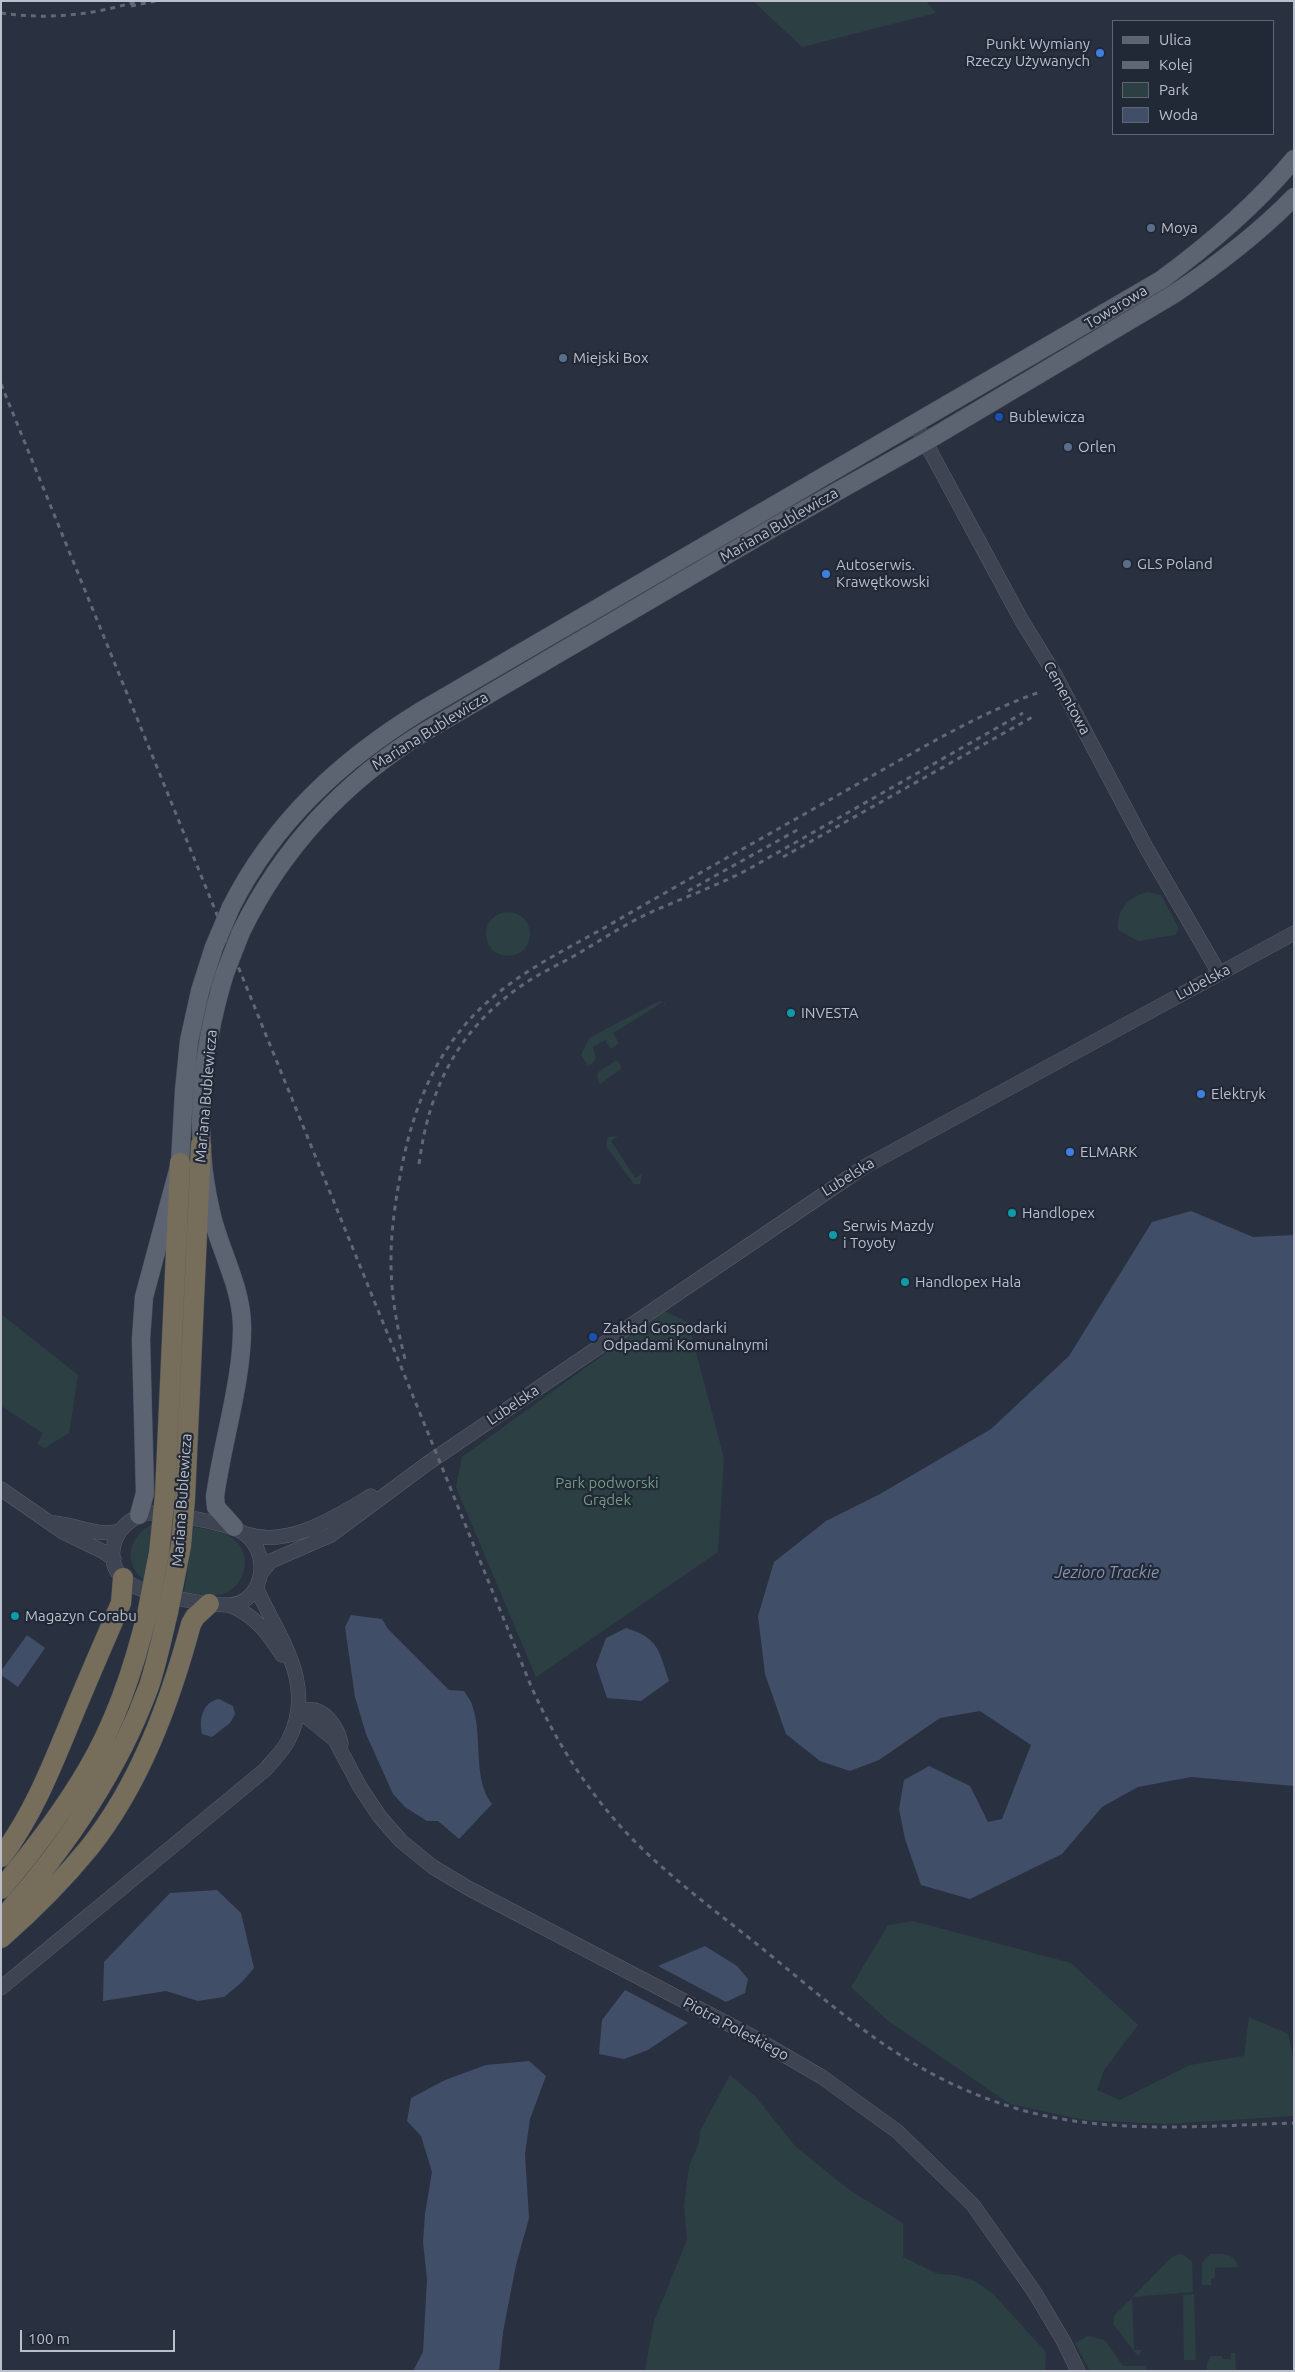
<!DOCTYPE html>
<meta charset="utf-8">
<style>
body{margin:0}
#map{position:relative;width:1295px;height:2372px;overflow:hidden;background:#293141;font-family:Ubuntu,sans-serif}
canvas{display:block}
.frame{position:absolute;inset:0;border:2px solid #bbbfcb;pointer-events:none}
.legend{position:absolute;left:1112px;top:20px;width:162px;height:115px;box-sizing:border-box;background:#222936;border:1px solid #5f6572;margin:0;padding:6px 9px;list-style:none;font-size:15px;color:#bbbfcb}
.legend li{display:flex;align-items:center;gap:10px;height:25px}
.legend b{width:25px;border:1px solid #5f6572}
.scale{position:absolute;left:20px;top:2330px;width:155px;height:22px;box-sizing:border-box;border:2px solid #bbbfcb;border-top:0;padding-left:6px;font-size:15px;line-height:18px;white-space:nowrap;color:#bbbfcb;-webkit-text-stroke:4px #222936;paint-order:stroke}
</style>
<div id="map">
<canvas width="1295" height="2372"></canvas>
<div class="frame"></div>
<ul class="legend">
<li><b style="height:6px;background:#5c6371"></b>Ulica</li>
<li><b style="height:6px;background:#606877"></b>Kolej</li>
<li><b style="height:14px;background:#2c3f43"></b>Park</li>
<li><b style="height:14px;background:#414e68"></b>Woda</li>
</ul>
<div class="scale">100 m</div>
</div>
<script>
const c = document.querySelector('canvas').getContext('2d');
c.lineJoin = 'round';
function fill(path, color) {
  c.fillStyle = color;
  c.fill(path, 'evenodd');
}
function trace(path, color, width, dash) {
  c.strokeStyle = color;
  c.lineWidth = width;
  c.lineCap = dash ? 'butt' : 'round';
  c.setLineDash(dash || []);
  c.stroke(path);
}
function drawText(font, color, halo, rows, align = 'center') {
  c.font = font + ' Ubuntu,sans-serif';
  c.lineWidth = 4.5;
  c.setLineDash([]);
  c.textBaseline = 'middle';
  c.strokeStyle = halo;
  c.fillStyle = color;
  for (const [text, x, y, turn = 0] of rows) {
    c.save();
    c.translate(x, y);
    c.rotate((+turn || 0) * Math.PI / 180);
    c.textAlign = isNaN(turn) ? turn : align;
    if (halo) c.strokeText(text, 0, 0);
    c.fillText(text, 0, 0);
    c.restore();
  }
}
fill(new Path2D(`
 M753 1H926L936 13 802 47Z
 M1148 892 1161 895 1179 929 1175 935 1138 941 1118 930C1117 909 1128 897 1148 892Z
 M486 934a22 22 0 1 1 44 0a22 22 0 1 1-44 0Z
 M659 1001 664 1002 669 1011 663 1002 613 1033 619 1043 611 1049 605 1040 593 1047 596 1058 592 1064 588 1065 581 1055 589 1038Z
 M617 1060 622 1068 600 1084 597 1077 598 1072Z
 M618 1136 611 1141 635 1178 642 1174 640 1184H634L606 1146 608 1137Z
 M664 1311 688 1322 724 1458 718 1552 536 1677 456 1487 462 1457Z
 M1 1314 78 1375 69 1433 45 1448 37 1444 43 1433 1 1406Z
 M152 1524 144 1580C122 1563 129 1536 152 1524Z
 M194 1527C207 1530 221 1530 232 1538 253 1552 247 1586 223 1594 211 1598 196 1593 184 1592Z
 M913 1921 1071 1963 1138 2025 1104 2070 1097 2090 1120 2100 1190 2065 1244 2056 1249 2017 1288 2034 1294 2061V2116L1166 2124 1085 2120 1010 2104 887 2020 851 1987 888 1925Z
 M730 2075 756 2097 795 2146 848 2189 903 2223V2257L938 2274 955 2275 975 2281 993 2294 1046 2352 1045 2371H645L654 2321 687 2240 684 2206 689 2166 699 2143 700 2131Z
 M1179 2254 1184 2255 1192 2262 1193 2292 1132 2297 1134 2350H1142L1139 2355H1137L1113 2324 1115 2315 1172 2257Z
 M1210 2254C1223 2254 1234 2252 1238 2267L1215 2268V2278L1211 2279V2285H1202V2263Z
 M1194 2294 1196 2360H1184L1183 2295Z
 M1088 2336 1105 2340 1123 2366H1146V2371H1090L1075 2343Z
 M1231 2353H1235L1236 2371H1207V2364L1211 2356H1222V2359H1231Z`), '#2c3f43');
fill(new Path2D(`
 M1191 1211 1253 1237 1294 1235V1786L1191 1777 1138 1787 1102 1807 1062 1854 970 1899 921 1885 905 1839 899 1809 904 1780 929 1766 970 1786 988 1822 1002 1819 1031 1745 980 1711 940 1718 879 1760 850 1771 820 1761 786 1734 765 1674 758 1616 774 1562 826 1521 880 1494 991 1429 1069 1356 1152 1222Z
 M351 1615 382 1619 388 1629 449 1690 464 1691C467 1696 472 1702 473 1708 483 1738 472 1778 492 1804L459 1839 438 1821H427L405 1807 393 1794 366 1734 355 1697 345 1627Z
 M626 1628C659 1638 659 1651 669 1681L641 1701 607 1698 596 1665 606 1638Z
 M27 1635 45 1648 18 1687 1 1675V1671Z
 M219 1699 233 1706 235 1714 230 1723 212 1737 202 1734C199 1720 202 1702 219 1699Z
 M217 1890 241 1913 254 1968 242 1982 224 1997 198 2001 166 1991 103 2001 104 1962 170 1893Z
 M705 1946 737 1966 748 1979 745 1993 726 2002 658 1966Z
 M625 1990 688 2023 648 2050 624 2059 599 2054 602 2020Z
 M529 2061 546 2076 530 2119 525 2154 529 2218 516 2265 503 2332 499 2371H413L423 2352 427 2279 423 2242 425 2214 432 2172 421 2136 407 2121 411 2098 445 2080 486 2065Z`), '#414e68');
const minor = new Path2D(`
 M915 423 1022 621 1054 673 1147 849 1219 973
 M1 1489 63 1532 104 1552 114 1559
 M145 1513C164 1512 231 1523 245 1534 274 1556 261 1606 227 1605 211 1605 196 1602 181 1599 152 1594 104 1586 114 1544 118 1528 131 1519 145 1513Z
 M54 1523C77 1525 97 1537 120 1531
 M246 1534C289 1548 335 1517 371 1496
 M261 1573 271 1561 331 1535 428 1463 864 1167 1294 933
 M229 1605C256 1616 267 1632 282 1655
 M298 1710 335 1740 360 1787 380 1817 401 1841 433 1867 468 1888 755 2038 822 2077 898 2132 973 2205 1035 2293 1064 2342 1078 2371
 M298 1710C303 1710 310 1709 315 1710 329 1714 339 1731 341 1744
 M1 1988 266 1769C273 1760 283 1751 288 1741 318 1684 278 1637 256 1587`);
const major = new Path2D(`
 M231 907C274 822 340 761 421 711L1161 280C1210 244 1255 206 1294 159
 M241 932C283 846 344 781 426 731L783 522 925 442 1174 294C1217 265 1258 234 1294 197
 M225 973C201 1051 192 1137 212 1216 221 1253 241 1286 242 1325 243 1379 222 1443 215 1497L216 1507 234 1527
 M139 1515 145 1493 141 1339 144 1297 180 1163 184 1091 189 1041 200 991 214 947`);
const highway = new Path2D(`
 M165 1495 180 1163
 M185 1498 201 1145
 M1 1857C32 1817 52 1766 71 1720 87 1681 104 1642 121 1603L123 1578
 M1 1889C33 1851 63 1812 88 1769 117 1720 135 1665 148 1610
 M1 1920C63 1851 117 1774 149 1686 157 1662 162 1637 168 1612
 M1 1938C33 1910 62 1881 89 1848 140 1784 170 1702 191 1624L195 1617 209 1604`);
trace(minor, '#595f6b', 15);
trace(major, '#474d5a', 19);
trace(highway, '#454c58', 21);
trace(minor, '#3e4451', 14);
trace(major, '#5c6371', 18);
trace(highway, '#766e5b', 20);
trace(new Path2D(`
 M131 6 156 1
 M1 13C48 20 93 15 138 1
 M1 384 531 1686C554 1738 584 1786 622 1828 665 1875 719 1913 769 1954 851 2021 913 2078 1018 2109 1108 2135 1202 2126 1294 2123
 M783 857 1036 715
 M688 891 799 829
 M419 1164C429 1088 458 1030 521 986 538 974 556 966 574 956 598 942 622 926 647 914 680 899 714 887 747 870L1023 713
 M405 1359C388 1291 387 1250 399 1182 412 1105 439 1038 503 989 534 965 570 947 604 928 654 899 705 870 755 842 801 816 847 790 893 764 941 737 988 710 1040 692`), '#606877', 3, [5, 5]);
const majorBridge = new Path2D(`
 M214 947 231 907
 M225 973 241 932`);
const highwayBridge = new Path2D(`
 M148 1610 159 1553 165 1495
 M168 1612 181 1546 185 1498`);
trace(majorBridge, '#474d5a', 19, []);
trace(highwayBridge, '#454c58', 21, []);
trace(majorBridge, '#5c6371', 18);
trace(highwayBridge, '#766e5b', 20);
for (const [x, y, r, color] of [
 [1100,53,5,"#3f7fe0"],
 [1151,228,5,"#5c6f8a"],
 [563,358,5,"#5c6f8a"],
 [999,417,5,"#1a4fb4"],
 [1068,447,5,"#5c6f8a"],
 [1127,564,5,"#5c6f8a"],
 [826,574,5,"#3f7fe0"],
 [791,1013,5,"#0f9aa8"],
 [1201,1094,5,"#3f7fe0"],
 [1070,1152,5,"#3f7fe0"],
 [1012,1213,5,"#0f9aa8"],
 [833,1235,5,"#0f9aa8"],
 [905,1282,5,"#0f9aa8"],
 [593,1337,5,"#1a4fb4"],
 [15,1616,5,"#0f9aa8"]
]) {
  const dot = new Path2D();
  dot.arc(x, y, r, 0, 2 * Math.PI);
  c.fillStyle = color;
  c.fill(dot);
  trace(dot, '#222936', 2);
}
drawText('15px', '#bbbfcb', '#222936', [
 ["Punkt Wymiany",1090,44,"right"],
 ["Rzeczy Używanych",1090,61,"right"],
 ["Moya",1161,228],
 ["Miejski Box",573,358],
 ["Bublewicza",1009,417],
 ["Orlen",1078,447],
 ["GLS Poland",1137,564],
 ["Autoserwis.",836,565],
 ["Krawętkowski",836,582],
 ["INVESTA",801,1013],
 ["Elektryk",1211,1094],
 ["ELMARK",1080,1152],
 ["Handlopex",1022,1213],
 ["Serwis Mazdy",843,1226],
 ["i Toyoty",843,1243],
 ["Handlopex Hala",915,1282],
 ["Zakład Gospodarki",603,1328],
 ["Odpadami Komunalnymi",603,1345],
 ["Magazyn Corabu",25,1616]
], 'left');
drawText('15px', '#bbbfcb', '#222936', [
 ["Towarowa",1116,307,-31],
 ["Mariana Bublewicza",779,525,-30],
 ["Cementowa",1067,698,61],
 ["Mariana Bublewicza",430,731,-32],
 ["Lubelska",1203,982,-28],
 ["Mariana Bublewicza",206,1096,-85],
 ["Lubelska",848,1177,-32],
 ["Lubelska",513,1405,-34],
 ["Mariana Bublewicza",182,1500,-86],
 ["Piotra Poleskiego",736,2029,28]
]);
drawText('15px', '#749a80', '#222936', [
 ["Park podworski",607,1483],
 ["Grądek",607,1500]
]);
drawText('italic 16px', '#8593af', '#222936', [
 ["Jezioro Trackie",1107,1573]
]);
</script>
